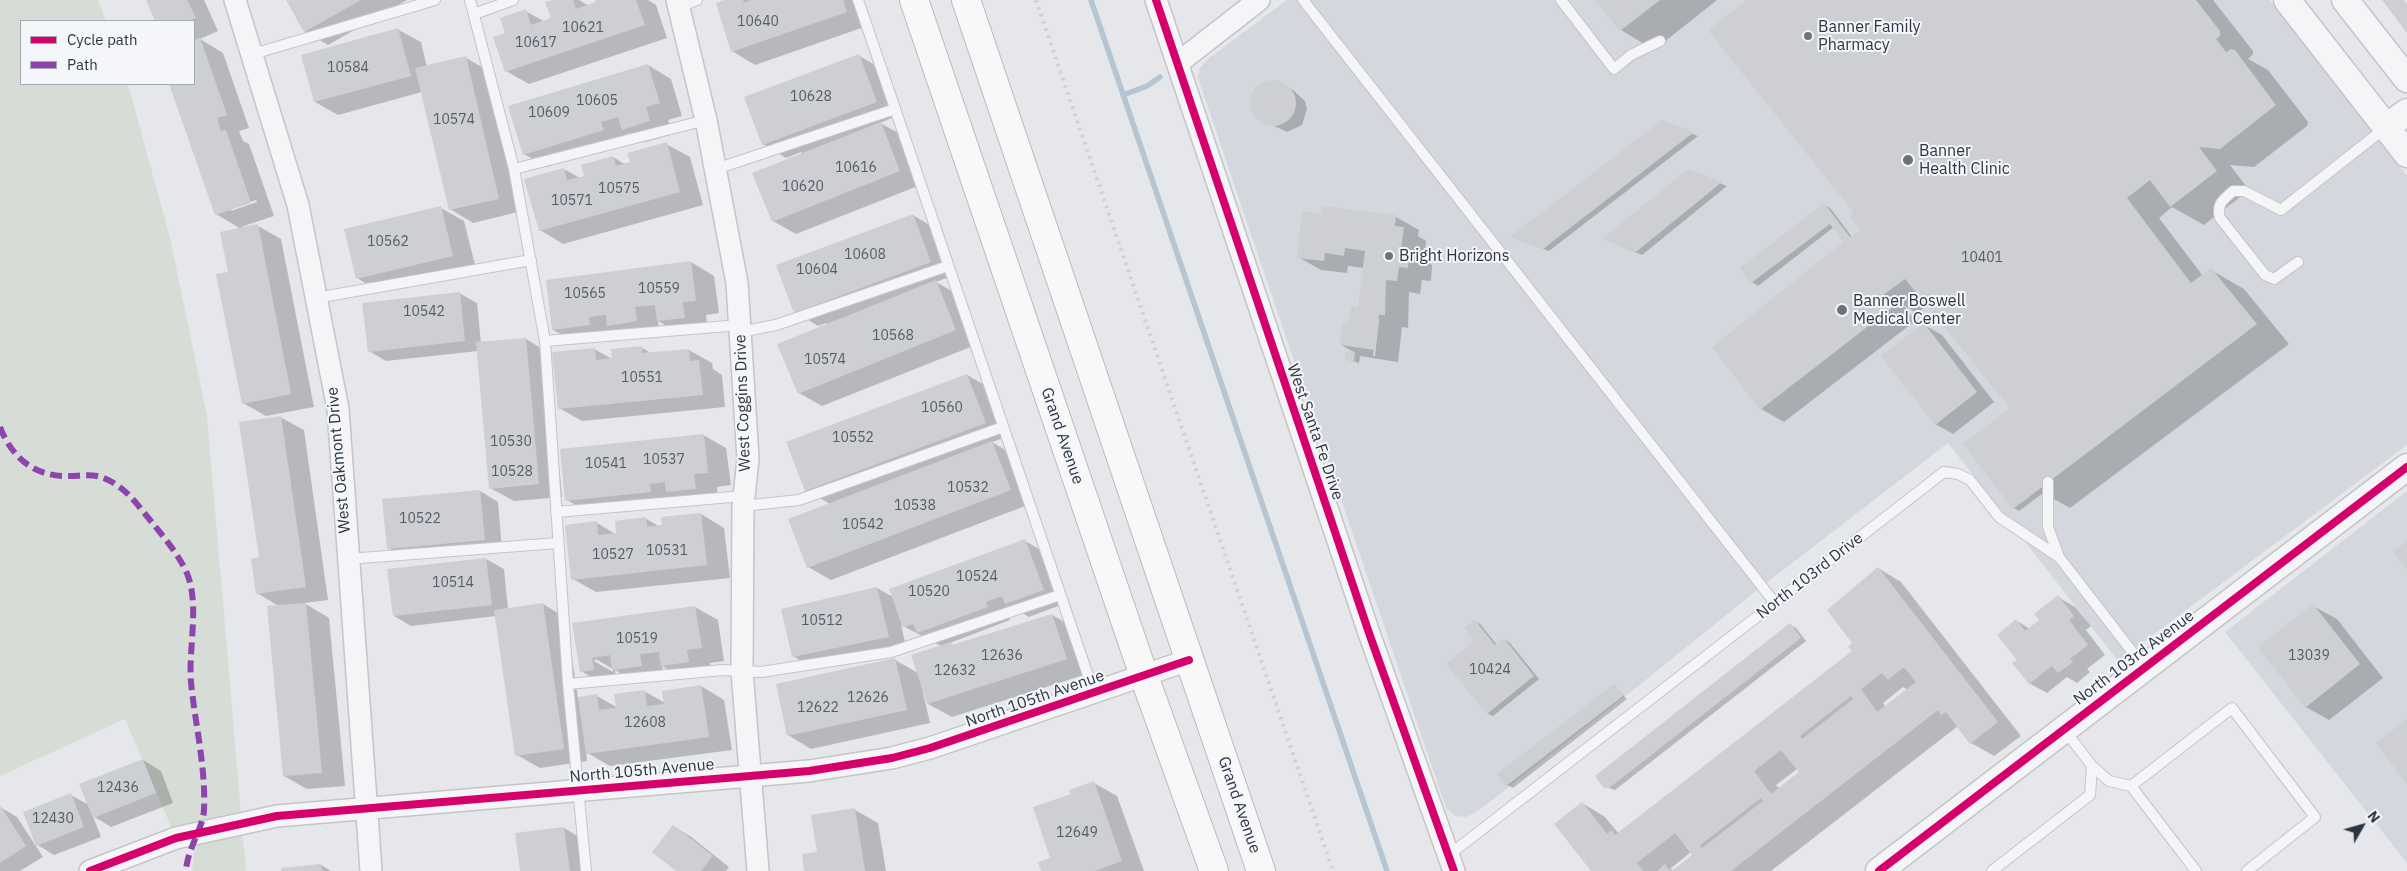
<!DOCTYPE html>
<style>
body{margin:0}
#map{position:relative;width:2407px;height:871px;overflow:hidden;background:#e5e7ea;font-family:"IBM Plex Sans",sans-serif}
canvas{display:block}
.legend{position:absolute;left:20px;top:20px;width:175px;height:65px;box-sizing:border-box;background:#f4f6f9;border:1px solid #a4a9b0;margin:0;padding:6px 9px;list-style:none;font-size:15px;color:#2c3543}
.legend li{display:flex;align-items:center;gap:10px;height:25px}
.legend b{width:25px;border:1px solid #a4a9b0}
.north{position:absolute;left:2337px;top:801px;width:50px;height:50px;-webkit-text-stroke:4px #f4f6f9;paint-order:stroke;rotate:52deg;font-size:14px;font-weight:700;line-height:20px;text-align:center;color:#2c3543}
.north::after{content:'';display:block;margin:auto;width:18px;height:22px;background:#2c3543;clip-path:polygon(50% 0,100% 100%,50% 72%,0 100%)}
</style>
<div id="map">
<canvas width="2407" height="871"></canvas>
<ul class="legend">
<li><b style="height:6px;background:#d6006c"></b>Cycle path</li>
<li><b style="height:6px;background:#8e44ad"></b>Path</li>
</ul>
<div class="north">N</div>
</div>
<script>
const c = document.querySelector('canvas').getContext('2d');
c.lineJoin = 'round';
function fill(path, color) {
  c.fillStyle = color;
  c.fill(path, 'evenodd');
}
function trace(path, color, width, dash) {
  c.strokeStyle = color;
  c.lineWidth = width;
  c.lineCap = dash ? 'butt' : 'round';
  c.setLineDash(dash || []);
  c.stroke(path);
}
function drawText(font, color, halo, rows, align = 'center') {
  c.font = font + ' "IBM Plex Sans",sans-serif';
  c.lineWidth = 4;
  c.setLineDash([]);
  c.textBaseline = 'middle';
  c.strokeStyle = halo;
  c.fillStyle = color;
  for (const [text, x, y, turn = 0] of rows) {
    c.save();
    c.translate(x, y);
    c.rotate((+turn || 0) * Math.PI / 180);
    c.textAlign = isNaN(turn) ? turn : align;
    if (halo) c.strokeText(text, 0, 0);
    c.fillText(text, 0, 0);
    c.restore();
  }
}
fill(new Path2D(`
 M1287 0H2270L2407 176V445L2118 661 1948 443 1761 587 1632 691 1478 811 1466 817 1455 816 1447 809 1443 799 1198 78 1200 68 1208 59Z
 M2407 491V863L2225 632Z`), '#d4d7dd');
fill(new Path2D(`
 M0 0H98L106 21H21V84H128L170 238 207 416 246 871H192L196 834 176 838 125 719 0 776Z`), '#d6ddd6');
fill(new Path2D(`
 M147 0H204L218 31 200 39 223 53 249 128 239 131 243 141 249 144 274 216 241 227 258 226 281 239 314 407 266 416 243 403 229 273 241 229 216 214 170 84H194V21H157ZM256 200 257 202 231 211V208Z
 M287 0H407L328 45 304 31Z
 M557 0H579L589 6 597 3 596 0H648L656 5 667 38 529 84 506 71 507 34 525 11 544 21 552 18Z
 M727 0H861L870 25 755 65 732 51Z
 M1597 0H1717L1654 50 1621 30Z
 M1749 0H2213L2253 51V54L2248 59 2268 70 2308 122 2307 126 2254 167 2230 165 2249 190 2204 225 2172 207 2159 218 2203 276 2211 270 2244 289 2289 344 2070 508 2043 493 2019 511 2014 508 2012 408 1928 305 1917 313 1903 305 1915 321 1784 422 1761 409 1845 242 1834 227 1758 286 1752 282 1741 268 1825 205 1830 208 1852 237 1862 230Z
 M397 29 421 42 427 67 466 58 489 71 522 211 473 223 450 209 422 92 338 115 315 102Z
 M858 55 882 69 899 115 880 123 904 136 923 184 796 234 773 221 802 154 801 152 786 158 763 144Z
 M648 65 671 79 682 116 668 120 673 134 646 142 630 133 624 135 626 143 547 167 524 154Z
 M1272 81 1280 82 1293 90 1305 101 1307 109 1302 125 1287 132 1259 119 1253 113 1251 104 1257 88 1264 83Z
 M1662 122 1698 136 1549 251 1512 237Z
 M666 144 690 157 703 205 563 244 540 230 564 169 580 178 586 176 613 157 626 165Z
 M1688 171 1727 186 1642 255 1604 239Z
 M441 208 464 221 476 269 380 292 357 278Z
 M913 215 936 229 954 275 936 282 959 295 978 344 822 406 799 393 827 325 826 323 818 326 795 312Z
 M1322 215 1396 217 1419 230 1418 236 1426 241 1424 260 1432 265 1431 281 1422 280 1420 294 1409 292 1408 328 1402 327 1398 362 1360 356 1359 363 1346 359 1347 352 1356 353 1341 345 1359 308 1364 268 1348 266 1347 273 1321 270 1298 257ZM1377 319H1379L1375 356H1373Z
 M691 262 714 276 719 313 706 315 708 330 681 334 658 321 660 334 632 338 616 329 612 330 613 338 577 343 553 330Z
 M459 293 477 303 481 343 526 339 549 353 562 497 514 501 490 488 478 351 386 361 369 351Z
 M1924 325 1942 335 1994 402 1953 434 1935 424Z
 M641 347 652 354 689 350 712 363 713 369 722 375 725 407 582 421 559 408 594 349 614 360Z
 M967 375 990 388 1009 436 992 442 1015 456 1033 503 831 580 808 567 830 504 806 490Z
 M280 417 304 430 328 600 304 603 329 618 345 786 307 789 284 776 280 607 257 593 260 559Z
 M703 435 726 448 731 485 717 487 718 502 690 505 675 496H673L674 504 590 513 567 500Z
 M480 491 498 502 502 550 406 558 388 548 384 500Z
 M701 514 724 528 730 578 596 592 573 579 597 523 617 535 645 518 660 527Z
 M1025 541 1048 554 1066 603 1029 617 1019 611 1008 615 1010 620 950 643 955 646 1052 615 1075 628 1090 673 952 717 928 704 925 692 923 693 930 723 811 749 788 735 895 660 918 673 941 646 901 625 906 646 811 667 793 656 877 588 893 597Z
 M486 559 504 569 508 609 543 604 566 618 578 698 597 696 618 708 644 691 665 703 663 692 701 686 724 700 732 750 610 766 586 752 587 761 540 768 517 755 496 616 411 626 394 616Z
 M1878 568 1901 582 2021 736 1994 756 1971 743 1958 726 1771 871H1593L1582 803 1605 817 1619 834 1853 652 1854 643ZM1903 687 1908 690 1886 707 1883 703ZM1797 769 1800 773 1780 789 1776 785ZM1691 852 1694 855 1674 871 1670 869Z
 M2058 597 2075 607 2091 626 2086 630 2105 655 2087 669 2090 672 2077 683 2067 677 2047 693 2029 683 2019 660 2017 621 2030 629 2041 621Z
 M2313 606 2337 619 2383 678 2329 720 2306 707Z
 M695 607 718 620 724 661 710 663 712 675 685 679 662 666 665 679 636 683 615 670 617 683 604 685 581 671 574 625ZM596 659 613 669V672L594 661Z
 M1475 621 1480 624 1497 645 1504 639 1509 642 1539 679 1493 716 1487 713Z
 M1790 625 1796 628 1806 641 1615 790 1605 787Z
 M1614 686 1627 699 1513 788 1507 785Z
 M143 760 161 771 173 803 111 827 93 816 101 837 54 855 36 844 71 795 89 805Z
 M1094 783 1117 796 1144 871H1042L1052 859 1072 794Z
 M0 807 17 817 43 857 20 871H0Z
 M855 810 878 823 886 871H805Z
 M673 826 690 836 729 867 726 871H678Z
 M564 828 581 838 586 871H521Z
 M321 865 331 871H282Z`), '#0003');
trace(new Path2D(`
 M1091 0 1387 871
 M1123 95 1147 86 1160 77`), '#b5c5d4', 5.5);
fill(new Path2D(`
 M146 0H187L196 18 188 21H155Z
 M286 0H361L304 32Z
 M553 0H573L576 9 596 2 595 0H636L645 25 505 72 493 37 505 33 500 18 526 9 531 25 551 18 545 2Z
 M725 0H743L744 3 751 0H843L847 12 731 52 716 3Z
 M1595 0H1660L1620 31Z
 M1747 0H2196L2220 31V36L2216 39 2226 52 2231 49 2235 50 2276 105 2220 149 2199 147 2217 171 2170 207 2150 180 2127 198 2191 283 2211 268 2257 324 2013 509 1963 444 2010 408 1905 279 1883 295 1893 307 1760 410 1712 347 1843 242 1830 224 1751 283 1740 268 1824 203 1850 237 1861 230 1850 217 1854 213 1708 30Z
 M2382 0H2404L2407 4V33Z
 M398 28 411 76 314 102 301 55Z
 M200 38 227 115 217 118 221 131 226 130 251 203 215 215 169 84H194V40Z
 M859 54 877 102 762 145 744 97Z
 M466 56 499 199 449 210 415 68Z
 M648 64 660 103 646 107 650 121 622 130 618 117 601 122 604 130 523 155 508 106Z
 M1250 103a23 23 0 1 1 46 0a23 23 0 1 1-46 0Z
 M1662 120 1694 132 1543 249 1510 237Z
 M881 122 900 171 772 222 752 173Z
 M667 142 680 192 539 231 524 179 564 168 567 180 584 176 581 165 613 156 616 166 630 162 627 153Z
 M1688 169 1722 182 1636 252 1602 239Z
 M441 206 453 256 356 279 344 229Z
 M1322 206 1396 215 1395 226 1404 227 1401 249 1410 251 1408 268 1399 267 1397 281 1386 280 1385 315H1379L1375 350 1340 345 1342 323 1348 324 1351 306 1358 307 1365 251 1345 248 1344 256 1325 253 1324 261 1297 258 1302 211 1321 214Z
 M913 214 931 262 794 313 776 265Z
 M258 224 291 394 242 404 216 274 228 272 220 232Z
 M691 261 696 301 683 302 685 318 657 321 655 305 635 307 637 321 607 326 606 315 589 317 590 325 552 330 546 280Z
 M936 280 956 330 798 394 777 344Z
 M460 292 465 341 368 352 362 303Z
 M1924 323 1977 392 1935 425 1881 356Z
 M526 338 539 484 489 489 476 342Z
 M642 346V353L689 349 690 361 699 360 703 395 558 409 552 352 595 348 596 360 612 358 611 349Z
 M1346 351 1355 352 1354 361 1345 360Z
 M967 374 986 423 805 491 786 442Z
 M281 416 306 587 256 594 251 559 259 557 239 422Z
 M704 434 708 473 694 474 696 489 666 492 665 482 650 484 651 492 565 501 560 449Z
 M992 441 1011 490 807 568 788 519Z
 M480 490 485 540 387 549 382 499Z
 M701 513 707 565 571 580 565 525 597 521 598 535 616 533 615 521 646 517 647 527 662 525 661 517Z
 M1025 539 1044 590 1005 604 1002 596 986 602 988 607 917 633 913 624 903 628 889 589Z
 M2407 541V569L2393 552Z
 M486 558 492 605 393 616 387 569Z
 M1878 567 1998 722 1970 744 1946 712 1941 715 1938 710 1731 871H1672L1692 855 1675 833 1637 863 1643 871H1591L1554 824 1582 802 1607 834 1612 830 1615 835 1852 651 1848 647 1852 643 1827 610ZM1904 667 1916 682 1877 712 1861 689 1882 673 1888 680ZM1851 696 1853 699 1802 739 1800 736ZM1781 750 1799 772 1771 794 1754 771ZM1761 798 1763 801 1702 848 1699 846Z
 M877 587 889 637 792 657 781 609Z
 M2058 595 2074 616 2069 620 2088 645 2070 659 2073 662 2058 673 2052 666 2029 684 2012 663 2017 660 1997 635 2016 619 2025 631 2039 620 2034 614Z
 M306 603 322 773 283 776 267 606Z
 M543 603 564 749 515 756 494 610Z
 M2313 604 2360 664 2305 708 2258 647Z
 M695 606 702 648 687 650 689 662 661 666 659 652 640 654 642 666 612 670 610 655 592 658 594 670 580 672 572 623Z
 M1052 614 1067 659 927 704 911 655 951 642 952 645Z
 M1475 620 1495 645 1504 638 1534 676 1487 714 1446 664 1474 641 1464 628Z
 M1790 623 1801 638 1609 788H1604L1595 776Z
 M895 658 907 710 787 736 776 684Z
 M1614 684 1623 696 1506 786 1497 774Z
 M701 685 709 737 586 754 578 697 597 694 599 710 616 708 614 694 645 690 647 706 664 704 662 691Z
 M2407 719V784L2376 743Z
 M143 759 156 793 93 818 79 784Z
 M1094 781 1122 861 1095 871H1041L1038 862 1050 858 1033 807 1071 794 1069 790Z
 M71 793 84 827 36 846 23 812Z
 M0 805 26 846 0 863Z
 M855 808 865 871H804L802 854 817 852 811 815Z
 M673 825 713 856 701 871H676L652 852Z
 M564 827 570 871H520L515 833Z
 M321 864 322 871H281V868Z
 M1665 864 1670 871H1657Z`), '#cdcfd2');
const service = new Path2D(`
 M470 0 514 169 545 341 568 684 586 871
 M858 0 1094 693
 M1303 0 1775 603
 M1561 0 1614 69 1631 55 1660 41
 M680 7 697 0
 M474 14 513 0
 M253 54 435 0
 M514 169 706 120
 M716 169 895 109
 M2298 262 2274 279 2265 275 2220 218C2216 204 2223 200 2233 191H2244L2281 210 2385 128
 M316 298 531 260
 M740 332 776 325 948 266
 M545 341 740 325
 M2048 482V527L2059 557
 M743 506 799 500 1003 427
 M556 512 743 496
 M348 559 558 543
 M568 684 723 670 761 672 891 652 1060 595
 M2092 766 2109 781 2131 786 2232 708 2315 817 2247 871
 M2131 786 2196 871
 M1449 855 1944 472 1958 474 1970 480 1999 517 2059 557 2144 667
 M1992 871 2090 795 2092 766 2064 729`);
const minor = new Path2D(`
 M235 0 298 205 338 409 371 871
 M677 0 706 120 737 283 748 459 743 506 742 671 758 871
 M1156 0 1369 633 1454 871
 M1178 63 1259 0
 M90 871 176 838 277 816 809 771 892 758 930 748 1189 660`);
const tertiary = new Path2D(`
 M2287 0 2407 154
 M2345 0 2407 79
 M2386 127 2407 112
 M1879 871 2407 467`);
const trunk = new Path2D(`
 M914 0 1144 676 1214 871
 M966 0 1261 871`);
trace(service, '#c3c5c8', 12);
trace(minor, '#c3c5c8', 24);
trace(tertiary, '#c3c5c8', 29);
trace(trunk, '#b8babf', 30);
trace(new Path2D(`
 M1409 260 1423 262`), '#c5c5ca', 3, [4, 4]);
trace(service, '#f5f5f7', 10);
trace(minor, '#f5f5f7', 21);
trace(tertiary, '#f5f5f7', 26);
trace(trunk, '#f8f8f8', 28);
trace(new Path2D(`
 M1036 0 1333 871`), '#cfd0d2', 4, [2.5, 5]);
trace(new Path2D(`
 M0 427C12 458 35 477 69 476 81 476 94 473 106 479 125 487 137 504 150 520 162 535 176 551 185 569 201 600 188 648 191 682 195 724 206 767 204 810 203 829 187 849 186 871`), '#8e44ad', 6, [12, 6]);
trace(new Path2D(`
 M1156 0 1369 633 1454 871
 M90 871 176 838 277 816 809 771 892 758 930 748 1189 660
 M1879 871 2407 467`), '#d6006c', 8);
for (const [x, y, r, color] of [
 [1808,36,5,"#6d737d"],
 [1908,160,6,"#6d737d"],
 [1389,256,5,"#6d737d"],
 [1842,310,6,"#6d737d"]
]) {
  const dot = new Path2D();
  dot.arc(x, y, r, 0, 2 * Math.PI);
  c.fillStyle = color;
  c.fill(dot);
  trace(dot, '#f4f6f9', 2);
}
drawText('14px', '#555c68', null, [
 ["10640",758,22],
 ["10621",583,28],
 ["10617",536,43],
 ["10584",348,68],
 ["10628",811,97],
 ["10605",597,101],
 ["10609",549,113],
 ["10574",454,120],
 ["10616",856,168],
 ["10620",803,187],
 ["10575",619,189],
 ["10571",572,201],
 ["10562",388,242],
 ["10608",865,255],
 ["10401",1982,258],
 ["10604",817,270],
 ["10559",659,289],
 ["10565",585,294],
 ["10542",424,312],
 ["10568",893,336],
 ["10574",825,360],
 ["10551",642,378],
 ["10560",942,408],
 ["10552",853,438],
 ["10530",511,442],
 ["10537",664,460],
 ["10541",606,464],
 ["10528",512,472],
 ["10532",968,488],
 ["10538",915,506],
 ["10522",420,519],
 ["10542",863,525],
 ["10531",667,551],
 ["10527",613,555],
 ["10524",977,577],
 ["10514",453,583],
 ["10520",929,592],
 ["10512",822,621],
 ["10519",637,639],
 ["12636",1002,656],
 ["13039",2309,656],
 ["10424",1490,670],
 ["12632",955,671],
 ["12626",868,698],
 ["12622",818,708],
 ["12608",645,723],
 ["12436",118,788],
 ["12430",53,819],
 ["12649",1077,833]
]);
drawText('16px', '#2c3543', '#f4f6f9', [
 ["Banner Family",1818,27],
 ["Pharmacy",1818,45],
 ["Banner",1919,151],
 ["Health Clinic",1919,169],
 ["Bright Horizons",1399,256],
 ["Banner Boswell",1853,301],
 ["Medical Center",1853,319]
], 'left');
drawText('16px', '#2c3543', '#f4f6f9', [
 ["West Coggins Drive",743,403,-92],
 ["West Santa Fe Drive",1315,432,71],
 ["Grand Avenue",1062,436,71],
 ["West Oakmont Drive",339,460,-95],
 ["North 103rd Drive",1810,576,-38],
 ["North 103rd Avenue",2134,658,-37],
 ["North 105th Avenue",1035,699,-19],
 ["North 105th Avenue",642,771,-5],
 ["Grand Avenue",1239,805,71]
]);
</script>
